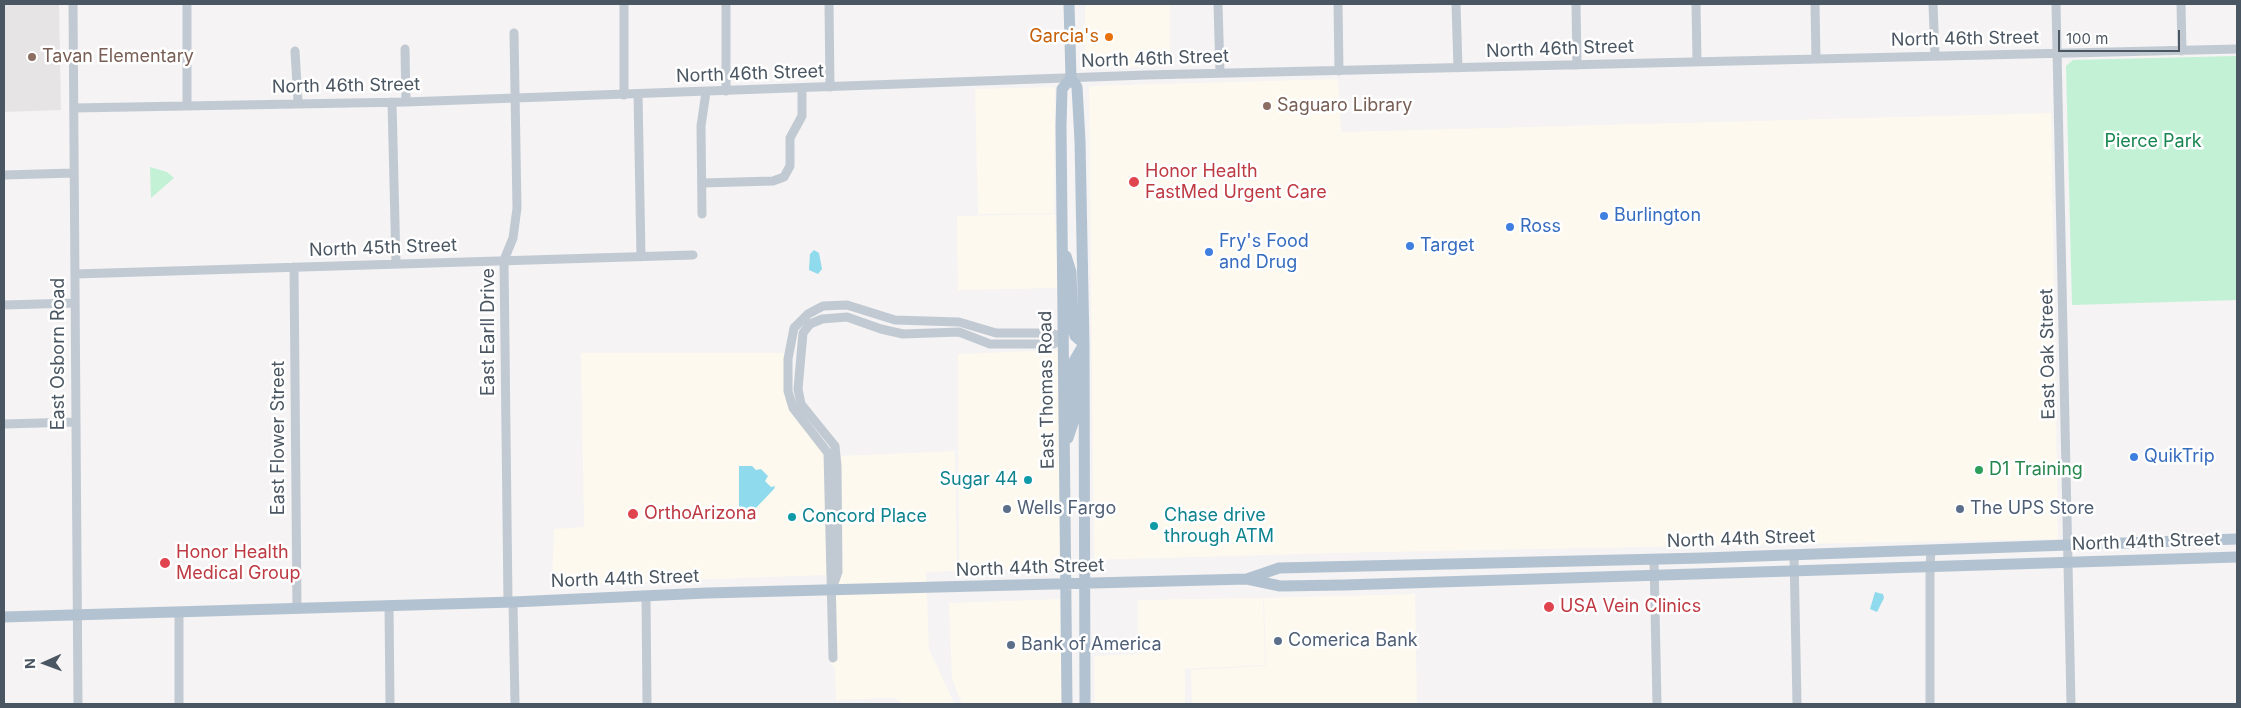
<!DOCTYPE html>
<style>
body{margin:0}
#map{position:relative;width:2241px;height:708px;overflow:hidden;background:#f5f3f3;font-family:Inter,sans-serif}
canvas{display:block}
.frame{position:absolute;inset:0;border:5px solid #4a5661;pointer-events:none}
.north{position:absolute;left:20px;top:638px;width:50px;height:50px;-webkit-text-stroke:4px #fff;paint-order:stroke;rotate:268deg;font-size:14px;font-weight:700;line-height:20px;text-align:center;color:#4a5661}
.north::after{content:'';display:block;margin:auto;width:18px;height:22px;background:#4a5661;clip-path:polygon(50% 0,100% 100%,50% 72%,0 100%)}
.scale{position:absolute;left:2058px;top:30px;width:122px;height:22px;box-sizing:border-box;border:2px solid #4a5661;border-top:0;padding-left:6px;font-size:15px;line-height:18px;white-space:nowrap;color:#4a5661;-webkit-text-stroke:4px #fff;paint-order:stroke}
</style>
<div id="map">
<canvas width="2241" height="708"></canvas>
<div class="frame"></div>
<div class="north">N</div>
<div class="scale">100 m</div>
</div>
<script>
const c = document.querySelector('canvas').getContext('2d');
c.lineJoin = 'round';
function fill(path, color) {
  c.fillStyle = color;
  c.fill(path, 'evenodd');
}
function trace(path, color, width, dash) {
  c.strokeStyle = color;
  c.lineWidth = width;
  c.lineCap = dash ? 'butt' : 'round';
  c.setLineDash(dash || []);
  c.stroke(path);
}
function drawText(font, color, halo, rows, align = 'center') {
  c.font = font + ' Inter,sans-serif';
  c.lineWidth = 5;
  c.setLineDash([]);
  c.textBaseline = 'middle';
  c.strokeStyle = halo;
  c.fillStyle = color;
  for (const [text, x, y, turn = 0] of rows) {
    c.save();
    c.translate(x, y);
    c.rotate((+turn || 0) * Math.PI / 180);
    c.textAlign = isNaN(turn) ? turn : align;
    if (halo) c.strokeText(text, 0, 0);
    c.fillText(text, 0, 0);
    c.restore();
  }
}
fill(new Path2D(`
 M1085 4H1170V66L1094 67 1088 65 1085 62Z
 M1338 79 1341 132 2051 113 2058 539 1336 553 1094 560 1089 86Z
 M1055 87 1054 213 978 214 975 89Z
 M1055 214 1058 288 958 290 957 216Z
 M1058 350 1060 568 959 571 958 354Z
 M581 353H785L786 396 824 454 841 456 955 451 957 571 926 572 929 649 954 703 904 704 894 698 836 700 835 668 831 664 826 575 552 585 554 529 584 527Z
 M1415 594 1417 704H1192L1191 670 1266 666 1264 598Z
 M1263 598 1265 665 1185 669V704H1095L1094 656 1138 654V600Z
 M1060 599 1062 704H962L952 678 949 603Z`), '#fdf9ef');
fill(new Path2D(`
 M4 4H59L61 110 4 112Z`), '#e6e4e5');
fill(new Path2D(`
 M2237 56V300L2072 305 2066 66 2073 60Z
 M150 167 167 172 174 178 151 198Z`), '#c3f1d5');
fill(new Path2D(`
 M814 250 819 253 822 269 818 274 809 270 810 254Z
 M739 466H752L756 470 761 469 768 476 765 481 771 487 775 486 774 489 753 511H739Z
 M1875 592 1883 594 1884 598 1877 612 1870 609Z`), '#90daee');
trace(new Path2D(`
 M73 4 78 704
 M187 4V105
 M624 4V95
 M726 4V91
 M829 4 830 87
 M1218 4 1220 73
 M1338 4 1339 71
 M1456 4 1458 68
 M1576 4 1577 65
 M1696 4 1697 62
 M1815 4 1816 59
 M1933 4 1935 56
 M2056 4 2071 704
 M2181 4 2182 51
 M405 49 406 102
 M295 51 298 102
 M638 94 641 257
 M392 102 396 264
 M74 108 406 102 1146 75 2237 49
 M4 175 74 173
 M702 183 773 181 784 177 790 166V138L802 116V88
 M702 214 701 126 706 92
 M294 267 297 609
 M75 274 693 255
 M4 305 75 303
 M4 424 76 422
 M1794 555 1797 704
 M1654 559 1657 704
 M833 586 838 572 837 466 835 446 801 404 798 389 803 333 810 324 822 319 847 317 881 329 903 334 959 332 990 344H1053L1064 338
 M646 597 647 704
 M508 602 504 260 513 238 517 208 514 33
 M513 602 515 704
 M389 605 390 704
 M833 658 828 453 793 408 788 391V359L794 328 808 314 823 306 847 305 895 320 959 322 996 333H1051L1064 338
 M179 704V613
 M1930 704V567L1931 550`), '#c1cad2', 9);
trace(new Path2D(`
 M1069 4 1071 78 1077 87 1080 141 1084 344 1085 704
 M1066 256 1071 272 1073 329 1075 336 1084 344
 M1068 438 1074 420V361L1084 344
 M1247 579 1280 586 1344 585 2237 557
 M4 617 513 602 707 593 1247 579 1279 568 1703 558 2237 539
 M1067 704 1061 126 1062 89 1071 78`), '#b3c2d1', 11);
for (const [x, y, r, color] of [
 [1109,37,5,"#e8710a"],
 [32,57,5,"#8d6e63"],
 [1267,106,5,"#8d6e63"],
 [1134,182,6,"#e0444e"],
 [1604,216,5,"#3f7fe0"],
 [1510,227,5,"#3f7fe0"],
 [1410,246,5,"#3f7fe0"],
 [1209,252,5,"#3f7fe0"],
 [2134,457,5,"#3f7fe0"],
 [1979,470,5,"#2e9e5b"],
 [1028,480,5,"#0f9aa8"],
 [1007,509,5,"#5c6f8a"],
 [1960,509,5,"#5c6f8a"],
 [633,514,6,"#e0444e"],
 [792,517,5,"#0f9aa8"],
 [1154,526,5,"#0f9aa8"],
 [165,563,6,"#e0444e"],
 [1549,607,6,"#e0444e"],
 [1278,641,5,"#5c6f8a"],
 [1011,645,5,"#5c6f8a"]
]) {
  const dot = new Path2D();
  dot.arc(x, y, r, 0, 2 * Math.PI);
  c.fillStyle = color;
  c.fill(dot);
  trace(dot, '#fff', 2);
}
drawText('18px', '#c56008', '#fff', [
 ["Garcia's",1099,37]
], 'right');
drawText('18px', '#4a5661', '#fff', [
 ["North 46th Street",1965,39,-1],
 ["North 46th Street",1560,49,-2],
 ["North 46th Street",1155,59,-2],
 ["North 46th Street",750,74,-2],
 ["North 46th Street",346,86,-1],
 ["North 45th Street",383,248,-2],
 ["East Earll Drive",489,332,-90],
 ["East Osborn Road",59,354,-90],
 ["East Oak Street",2048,354,-91],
 ["East Thomas Road",1047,390,-91],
 ["East Flower Street",279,438,-90],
 ["North 44th Street",1741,539,-2],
 ["North 44th Street",2146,542,-2],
 ["North 44th Street",1030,568,-2],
 ["North 44th Street",625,579,-2]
]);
drawText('18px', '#785e54', '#fff', [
 ["Tavan Elementary",42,57],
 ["Saguaro Library",1277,106]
], 'left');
drawText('18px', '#17864f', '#fff', [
 ["Pierce Park",2153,142]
]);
drawText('18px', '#be3a42', '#fff', [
 ["Honor Health",1145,172],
 ["FastMed Urgent Care",1145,193],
 ["OrthoArizona",644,514],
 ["Honor Health",176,553],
 ["Medical Group",176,574],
 ["USA Vein Clinics",1560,607]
], 'left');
drawText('18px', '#366cbe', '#fff', [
 ["Burlington",1614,216],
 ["Ross",1520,227],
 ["Fry's Food",1219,242],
 ["and Drug",1219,263],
 ["Target",1420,246],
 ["QuikTrip",2144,457]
], 'left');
drawText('18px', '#27864d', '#fff', [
 ["D1 Training",1989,470]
], 'left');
drawText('18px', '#0d838f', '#fff', [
 ["Sugar 44",1018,480,"right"],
 ["Chase drive",1164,516],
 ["through ATM",1164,537],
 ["Concord Place",802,517]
], 'left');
drawText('18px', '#4e5e75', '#fff', [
 ["Wells Fargo",1017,509],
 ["The UPS Store",1970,509],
 ["Comerica Bank",1288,641],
 ["Bank of America",1021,645]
], 'left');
</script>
